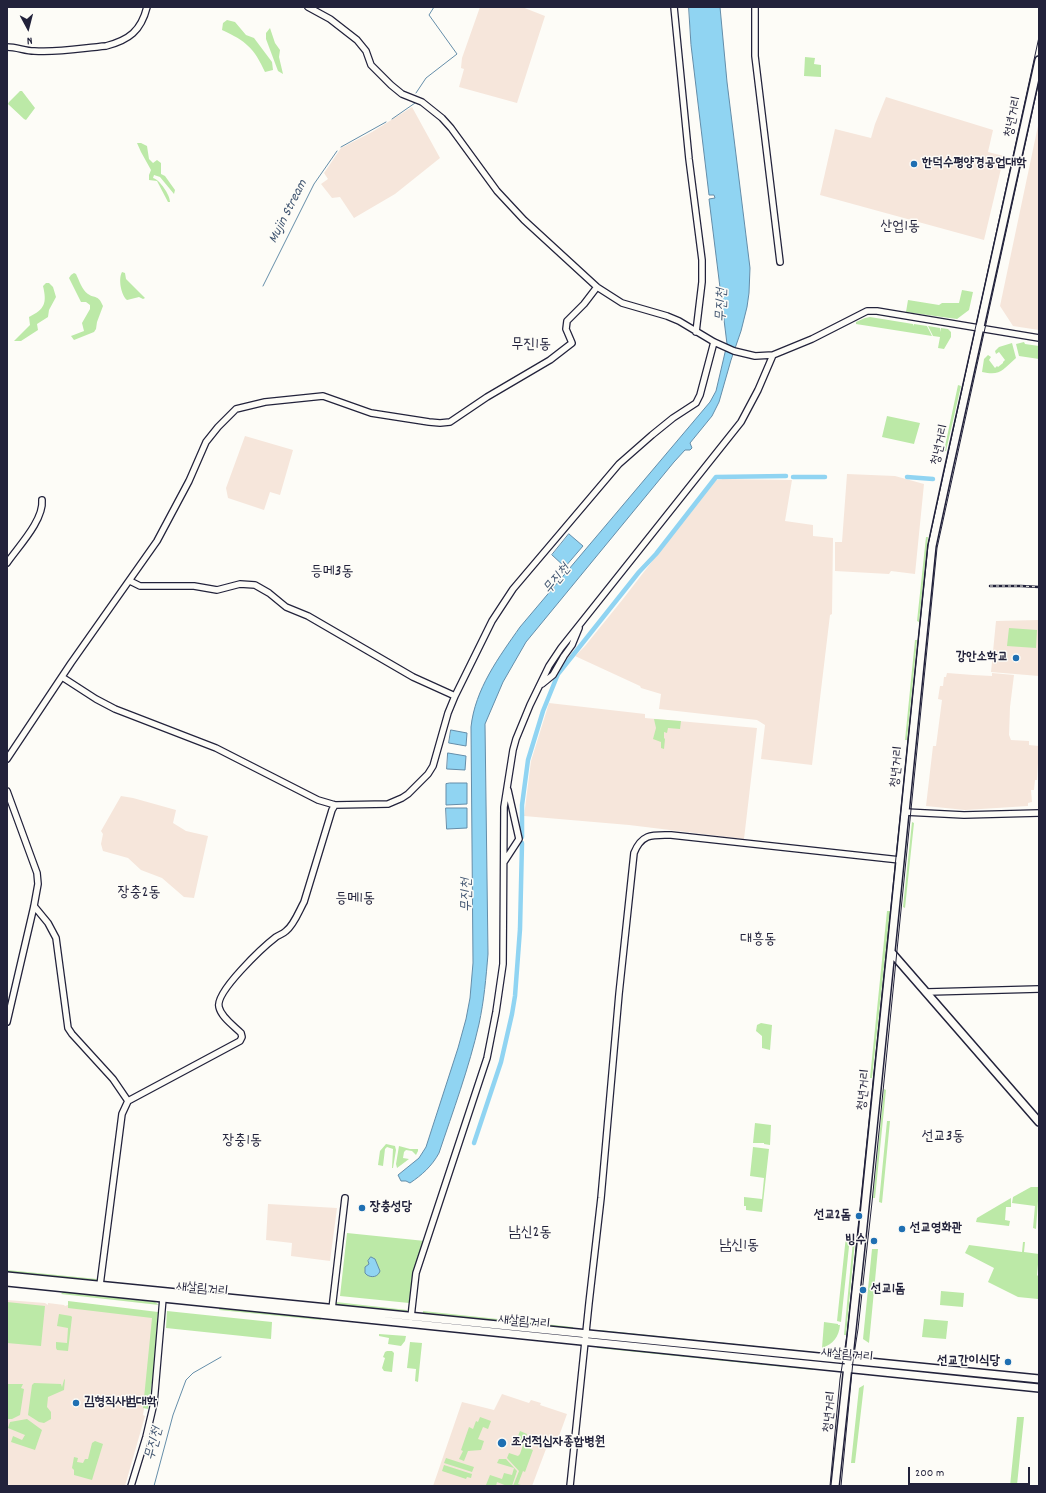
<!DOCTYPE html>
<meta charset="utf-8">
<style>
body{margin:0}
#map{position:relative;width:1046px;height:1493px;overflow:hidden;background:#fdfcf7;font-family:Dekko,sans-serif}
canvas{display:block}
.frame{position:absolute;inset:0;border:8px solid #22223b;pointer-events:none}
.north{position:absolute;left:8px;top:8px;width:40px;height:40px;-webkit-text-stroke:3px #fdfcf7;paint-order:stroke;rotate:173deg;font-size:11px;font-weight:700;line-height:16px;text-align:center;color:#22223b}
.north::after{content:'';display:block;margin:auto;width:14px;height:18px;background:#22223b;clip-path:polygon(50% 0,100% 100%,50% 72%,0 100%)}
.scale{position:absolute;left:908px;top:1467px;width:122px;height:18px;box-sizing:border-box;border:2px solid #22223b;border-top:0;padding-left:5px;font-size:12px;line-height:14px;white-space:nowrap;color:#22223b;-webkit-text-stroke:3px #fdfcf7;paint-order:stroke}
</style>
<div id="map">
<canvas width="1046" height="1493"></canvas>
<div class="frame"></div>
<div class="north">N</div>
<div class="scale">200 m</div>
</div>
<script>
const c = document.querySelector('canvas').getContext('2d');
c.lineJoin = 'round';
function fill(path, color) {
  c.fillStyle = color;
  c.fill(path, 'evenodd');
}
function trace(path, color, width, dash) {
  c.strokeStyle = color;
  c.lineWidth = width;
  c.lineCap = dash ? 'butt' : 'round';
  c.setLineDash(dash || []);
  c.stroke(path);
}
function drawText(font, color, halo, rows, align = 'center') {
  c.font = font + ' Dekko,"Poor Story",sans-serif';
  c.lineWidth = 3;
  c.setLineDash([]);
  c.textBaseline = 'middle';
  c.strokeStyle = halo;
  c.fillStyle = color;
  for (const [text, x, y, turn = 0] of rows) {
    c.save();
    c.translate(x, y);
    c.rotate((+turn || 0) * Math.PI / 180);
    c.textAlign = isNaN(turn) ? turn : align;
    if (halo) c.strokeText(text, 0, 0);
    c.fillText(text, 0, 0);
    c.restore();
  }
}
fill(new Path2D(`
 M480 7H522L545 16 517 103 459 87 464 69 461 68 462 58Z
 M886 97 993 130 988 152 1004 156 984 240 820 195 835 129 871 138 875 124Z
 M412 107 440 158 395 194 354 218 340 197 332 198 321 184 328 179 324 173 341 148 372 132Z
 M1039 121V330L1013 326 1000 306Z
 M245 436 293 450 280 495 270 492 264 510 228 498 226 488Z
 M847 474 895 476 924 484 915 574 891 571 889 574 835 571V542H842Z
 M723 479 792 480 785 521 813 525V536L833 538 832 614 830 615 812 765 761 759 765 725 757 720 659 709 661 694 641 688 640 686 575 656 585 646 623 599 711 485 716 480Z
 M1039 620V676L991 672 996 621Z
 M947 673 973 675 992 676V673L1014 675 1010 707 1009 735 1011 740 1029 741V745L1039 746 1037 780H1035L1034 790H1031L1032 802 1028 803V806L965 810 926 806 933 746H936L942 700 938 699 940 686H943L944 677H946Z
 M549 703 645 714V718L757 728 744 839 629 825 524 816 531 761Z
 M121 796 133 798 176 810 173 823 186 831 208 836 194 898 184 897 162 878 141 870 128 858 103 851 101 844 103 834 101 831Z
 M268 1204 337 1208 330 1261 291 1256 292 1243 266 1240Z
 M7 1300 45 1303 48 1305V1303L64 1305 65 1306 68 1305 154 1315 147 1391 143 1415 145 1416 125 1486H14L7 1484Z
 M502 1394 529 1403 531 1400 541 1403 540 1405 567 1414 558 1439 553 1447 546 1449 532 1486H433L462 1402 494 1410Z`), '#f6e6db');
fill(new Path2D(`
 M227 20 235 22 246 35 254 38 272 62 273 70 265 72C254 48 246 41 222 30L223 23Z
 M270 28 275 43 280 50 279 57 283 74 278 71 266 39V33Z
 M805 57 815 58 814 64 821 65V77L804 76Z
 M20 91H22L35 108 26 120 24 119 8 104 9 102Z
 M137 143H141L147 146 149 159 153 163 157 160 161 163V174L165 176 175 190 174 194 160 177 154 175 153 178C160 180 170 195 170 202H168L157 181 149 180V175L151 170 141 152Z
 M122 272 125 273 126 279 145 298 143 299 139 297 127 300C121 295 118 279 122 272Z
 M74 273 76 274C79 280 82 290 88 294 95 299 98 294 103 306L97 322 96 329 94 332 74 340 71 336 84 331 82 323 90 309V305L86 302H81L69 278 71 275Z
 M46 283H49L53 287 56 297 49 310 48 317 37 324 38 330 21 341H14L30 325 29 317C45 309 47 303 43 286Z
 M962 290 973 292 969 310 957 319 906 312 908 300 939 305 942 303H959Z
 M870 317 913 324V326L914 324 927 326 932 336 856 324V322L865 318Z
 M928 326 940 328V332L941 328 948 329 951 332V337L944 349 938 348 940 337 933 336Z
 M1024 342 1025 344 1039 346V359L1019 356 1016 344Z
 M1012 343 1016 358C1002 370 1001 376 982 372L984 359 988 355 991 357 989 360 995 368 997 366 998 367 1003 363V362L1005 360 999 352 996 354 995 351 999 347Z
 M958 385 961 386 946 451H944Z
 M887 416 920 423 914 444 882 437Z
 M926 537H928L919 622 917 621Z
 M1009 628 1037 630 1036 648 1007 646Z
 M915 640H917L907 740H905Z
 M654 719 681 721 680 729 668 728 667 733 664 732V738L665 739 664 749 661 748V742L653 739 656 728Z
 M912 822 914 823 905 908 903 907Z
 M887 911H890L872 1078H870Z
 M761 1023 772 1025 770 1050 762 1048V1036L756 1031 757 1025Z
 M884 1089 886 1090 875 1198H873Z
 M887 1121H890L882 1203 879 1202Z
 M755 1123 771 1125 770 1145 764 1144V1143H753Z
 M386 1144 395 1146 396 1150 393 1168H392L393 1149 387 1147 385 1149 383 1166 378 1165 380 1151Z
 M399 1146 410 1149H418V1151L416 1155 412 1151 406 1150 404 1152 403 1158 409 1159 397 1168 396 1164Z
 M753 1147 769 1149 762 1212 746 1210V1206H744V1197L762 1199 764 1178 750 1176Z
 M1031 1187H1039L1036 1229 1033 1228 1035 1206 1012 1203 1013 1197Z
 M1011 1198V1207H1006L1005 1220 1010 1221 1009 1226 976 1222 977 1218Z
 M347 1233 425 1241 413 1274 409 1303 340 1296Z
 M846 1236 850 1237 841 1322 837 1321Z
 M853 1241H855L846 1335H844Z
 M1023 1242H1025L1024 1252 1039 1254 1037 1275 1039 1277 1038 1299 1018 1297 988 1282 994 1268 965 1253 969 1245 1022 1252Z
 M872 1249H878L869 1343 863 1339Z
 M7 1270 97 1279V1282L7 1272Z
 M941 1291 964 1293 963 1307 940 1305Z
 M63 1292 155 1302 159 1305 61 1294Z
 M68 1301 158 1312 154 1369 148 1409 143 1408 152 1318 68 1308Z
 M7 1302 45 1306 41 1346 7 1343Z
 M336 1302 407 1310V1313L337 1305Z
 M220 1307 321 1318V1320L219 1310Z
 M167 1311 272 1322 271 1339 166 1328Z
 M423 1311 573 1327V1330L423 1315Z
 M59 1314 71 1316 72 1317 68 1351 57 1350 56 1348V1342L67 1343 68 1328 57 1326Z
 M924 1319 948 1321 946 1339 922 1337Z
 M824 1322 838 1324V1325H840C839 1337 833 1344 822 1348Z
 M599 1330 815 1352V1355L599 1333Z
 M379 1334 406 1336 405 1341 401 1346 388 1344 389 1338 379 1336Z
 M410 1342 422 1343 418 1382 415 1381 416 1369 407 1368Z
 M597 1346 813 1368V1370L597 1348Z
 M387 1351H392L394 1353 392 1372 384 1371 382 1368 385 1358 383 1357 385 1352Z
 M65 1379 64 1390 48 1397 47 1407 51 1412V1419L44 1423 39 1422 28 1415 32 1385 34 1383 61 1384 62 1387 64 1380Z
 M7 1384H23L21 1388 24 1389 20 1415 12 1419H7Z
 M864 1385 855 1463H851L859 1388Z
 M480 1417 491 1421 488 1429 483 1427 478 1439 484 1441 481 1450 468 1451 464 1461 459 1459 463 1451 461 1450 469 1427 473 1429 476 1421 478 1422Z
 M1017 1417H1024L1017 1485H1022L1010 1486Z
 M27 1419 42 1430 35 1450 11 1442 13 1436 22 1440 25 1435 8 1428 10 1422Z
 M520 1431 527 1434 525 1440 530 1442 528 1448 533 1450 525 1472 523 1471 518 1484 524 1486H513L519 1471 507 1458 509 1453 518 1456 520 1454 523 1445 522 1443 516 1441Z
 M95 1441 103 1444 92 1480 74 1475V1470L72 1468 74 1457 78 1458 77 1462 83 1463 85 1459H88L92 1443Z
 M446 1458 474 1467 472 1472 444 1463Z
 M499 1459H506L517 1471 512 1486H507L497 1482 496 1486 486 1485 490 1475 502 1479 504 1473 512 1475 514 1468 497 1463Z
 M444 1465 472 1474 471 1478 467 1477 466 1479 442 1471Z`), '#bce9a7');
const water = new Path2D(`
 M689 7H720L727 82 750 268 749 293 747 307 741 331 731 360 719 402 712 416 690 443 692 448 690 450H685L674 462 526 642 503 682 485 724 488 954C486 978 484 1001 479 1024 469 1068 453 1111 439 1153 432 1166 422 1175 410 1183L406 1181H401L398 1175 419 1158 426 1147 458 1048 466 1019 470 998 473 963 471 727C475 689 499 657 520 627L710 402 716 391 727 344 709 199 715 198 714 195H709L691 45Z
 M569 534 583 546 565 567 552 555Z
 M451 730 467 733 466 746 449 743Z
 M448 753 466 756 465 770 447 769Z
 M450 783H467V804L446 805V784Z
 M446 808H467V828L447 829Z
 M371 1257 375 1259 380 1271C378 1277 372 1278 367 1275L365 1273V1267L369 1264 368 1261Z`);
fill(water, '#90d4f2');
trace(water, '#648da9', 1);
trace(new Path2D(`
 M416 93 426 78 457 54 429 15 434 7
 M392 119 415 103
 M341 147 386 122
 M263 286 314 184 337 151
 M154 1486 173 1415 186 1380 193 1373 221 1357`), '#648da9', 1);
trace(new Path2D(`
 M793 477H825
 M907 477 933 479
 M522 837V805L528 760 543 711 558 674 639 572 656 554 716 477 786 476
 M474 1143 501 1062 512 1014 515 996 520 929 522 843`), '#90d4f2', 4.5);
const minor = new Path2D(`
 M308 7 330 19 357 40 366 51 371 65 391 85 402 94 422 102 442 118 451 128 497 191 524 220 597 287 622 303 667 316 679 321 714 342 734 351 755 356 773 355
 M674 7 689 159 702 260V282L696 332
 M755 7V56L780 262
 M7 47C17 47 25 51 34 51 58 53 82 48 106 46 129 40 141 31 147 7
 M7 563C18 547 44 520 42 500
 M130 581 140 586H194L217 590 240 584 255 585 269 593 286 607 308 616 413 677 455 696
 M62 677 96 699 115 709 216 748 318 800 335 805 388 804 402 798 408 794 428 774 433 766 448 713 455 696 492 621 513 589 619 464 652 435 673 418 696 403 700 395 714 342
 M542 684 553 675 564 656 572 645 579 628
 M7 759 71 663 157 541 189 481 206 442 218 427 236 409 265 402 323 396 371 413 429 422 440 423 450 422 487 397 550 360 572 343 566 329 567 321 584 304 597 287
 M7 791 37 873 38 884 34 906 7 1022
 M905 812 964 815 1039 813
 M504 862 519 839 508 790
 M34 906 48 923 56 938 68 1028 72 1034 113 1079 128 1101 122 1114 100 1285
 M928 992 1039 989
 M128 1101 240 1041 242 1037 241 1033C234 1026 221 1017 219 1007 215 992 263 947 276 937 279 935 283 934 286 931 294 925 299 911 304 902L332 810 335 805
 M332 1309 345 1198
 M411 1317 416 1273 487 1058 496 1012 503 964 504 807 513 750 516 739 530 705 549 666 561 648 741 422 758 390 773 355 812 339 867 311H877L1039 338
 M131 1486 146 1437 154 1403 163 1298
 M570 1486 589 1303 601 1198 619 994 634 853C642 833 653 835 671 835L900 860`);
const major = new Path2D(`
 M891 952 1039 1122
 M7 1276 1039 1379
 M7 1282 1039 1388
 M835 1486 862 1236 932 546 947 476 1039 60`);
trace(minor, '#22223b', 8);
trace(major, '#22223b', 10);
trace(minor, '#fdfcf7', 5.5);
trace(major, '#fdfcf7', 7);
trace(new Path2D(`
 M830 1486 840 1379 847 1335 928 545 1039 37
 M841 1486 853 1361 858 1329 872 1202 937 548 1039 81`), '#22223b', 1);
const rail = new Path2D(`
 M990 586H1021L1039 587`);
trace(rail, '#22223b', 2.5);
trace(rail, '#fdfcf7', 1, [3]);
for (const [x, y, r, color] of [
 [914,164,4,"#1f6fb2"],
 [1016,658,4,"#1f6fb2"],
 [362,1208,4,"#1f6fb2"],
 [859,1216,4,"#1f6fb2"],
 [902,1229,4,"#1f6fb2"],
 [874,1241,4,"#1f6fb2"],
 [863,1290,4,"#1f6fb2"],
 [1008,1362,4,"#1f6fb2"],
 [76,1403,4,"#1f6fb2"],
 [502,1443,5,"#1f6fb2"]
]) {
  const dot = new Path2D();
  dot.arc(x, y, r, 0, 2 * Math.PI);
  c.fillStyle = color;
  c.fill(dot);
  trace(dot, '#fdfcf7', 1.5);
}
drawText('13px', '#22223b', '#fdfcf7', [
 ["청년거리",1014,117,-78],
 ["청년거리",941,445,-77],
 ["청년거리",898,767,-84],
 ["청년거리",865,1090,-84],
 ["새살림거리",202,1290,6],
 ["새살림거리",524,1323,6],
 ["새살림거리",847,1356,6],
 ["청년거리",831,1412,-84]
]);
drawText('bold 13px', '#22223b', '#fdfcf7', [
 ["한덕수평양경공업대학",922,164],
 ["강안소학교",1008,658,"right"],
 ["장충성당",370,1208],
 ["선교2돔",851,1216,"right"],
 ["선교영화관",910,1229],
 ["빙수",866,1241,"right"],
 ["선교1돔",871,1290],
 ["선교간이식당",1000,1362,"right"],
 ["김형직사범대학",84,1403],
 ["조선적십자종합병원",511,1443]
], 'left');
drawText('italic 14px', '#435772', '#fdfcf7', [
 ["Mujin Stream",289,212,-63],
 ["무진천",723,305,-88],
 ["무진천",558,580,-51],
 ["무진천",468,895,-90],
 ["무진천",155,1444,-75]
]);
drawText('15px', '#22223b', '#fdfcf7', [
 ["산업1동",900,228],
 ["무진1동",531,346],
 ["등메3동",332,573],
 ["장충2동",139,894],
 ["등메1동",355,900],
 ["대흥동",758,941],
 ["선교3동",943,1138],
 ["장충1동",242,1142],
 ["남신2동",530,1234],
 ["남신1동",739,1247]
]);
</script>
